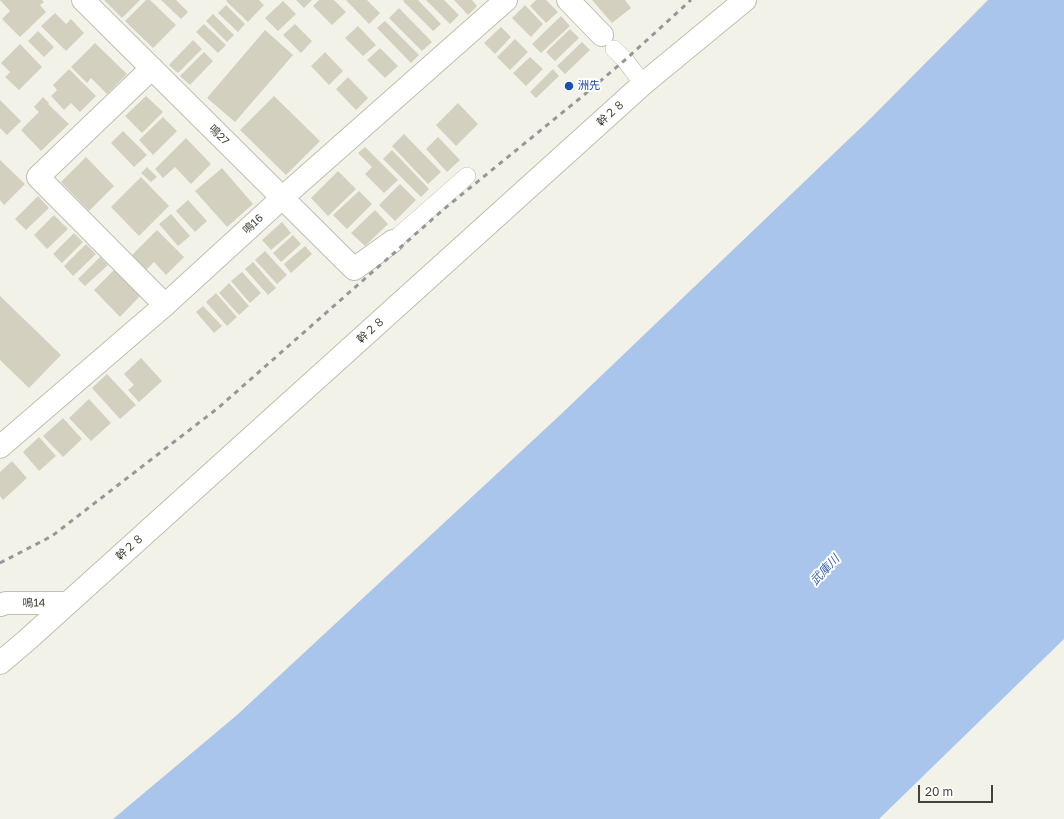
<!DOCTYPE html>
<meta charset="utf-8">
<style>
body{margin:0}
#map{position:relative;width:1064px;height:819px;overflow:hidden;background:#f3f2e9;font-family:"Golos Text",sans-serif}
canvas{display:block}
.scale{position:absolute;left:918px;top:785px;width:75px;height:18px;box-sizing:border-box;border:2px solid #464338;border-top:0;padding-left:5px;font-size:12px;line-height:14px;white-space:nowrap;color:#464338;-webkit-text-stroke:3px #fff;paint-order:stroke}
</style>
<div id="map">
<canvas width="1064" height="819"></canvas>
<div class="scale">20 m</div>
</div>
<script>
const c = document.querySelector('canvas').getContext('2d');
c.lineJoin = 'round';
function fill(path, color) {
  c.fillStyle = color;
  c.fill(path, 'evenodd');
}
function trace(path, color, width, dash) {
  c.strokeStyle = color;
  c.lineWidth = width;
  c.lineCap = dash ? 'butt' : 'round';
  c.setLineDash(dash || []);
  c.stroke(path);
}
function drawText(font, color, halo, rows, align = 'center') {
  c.font = font + ' "Golos Text","Noto Sans JP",sans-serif';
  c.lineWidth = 4;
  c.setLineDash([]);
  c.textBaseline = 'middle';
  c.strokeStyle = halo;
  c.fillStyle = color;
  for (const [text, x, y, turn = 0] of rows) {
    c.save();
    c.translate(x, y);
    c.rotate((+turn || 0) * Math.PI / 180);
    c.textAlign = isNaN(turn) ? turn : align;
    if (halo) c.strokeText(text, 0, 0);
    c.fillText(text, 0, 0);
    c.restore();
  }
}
fill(new Path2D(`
 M988 0H1064V639L879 819H113L237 715 558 417 872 117Z`), '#aac5eb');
fill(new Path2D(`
 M0 0H42L44 2 40 5 46 12 20 37 2 19 10 11Z
 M104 0H140L122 18Z
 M146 0H150L176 25 153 48 125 21Z
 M161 0H176L188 12 181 19Z
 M227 0H259L264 5 248 22 226 1Z
 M296 0H312L304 8Z
 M319 0H334L346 12 332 25 313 6Z
 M346 0H367L380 13 369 24Z
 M404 0H418L441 24 433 31 403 1Z
 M426 0H444L459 15 450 24Z
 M454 0H472L477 6 468 15Z
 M536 0H546L558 12 546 23 530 6Z
 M592 0H625L631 8 612 23Z
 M283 1 296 14 278 31 265 18Z
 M226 5 245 24 238 32 218 13Z
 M525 5 543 24 531 37 512 18Z
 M399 8 432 42 422 51 389 18Z
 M55 13 66 24 71 19 84 33 66 51 41 26Z
 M213 14 234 35 227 42 206 21Z
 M561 16 570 26 541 53 532 44Z
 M385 21 419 55 411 63 377 28Z
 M204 24 226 45 218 53 196 32Z
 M295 24 312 41 301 53 283 35Z
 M358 26 376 45 363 56 345 38Z
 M501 27 511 37 495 54 484 43Z
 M570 29 579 38 555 61 546 52Z
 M265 30 293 55 235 122 207 98Z
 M38 31 54 47 44 57 28 41Z
 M515 39 528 52 510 70 497 57Z
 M193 40 202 49 178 73 169 65Z
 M582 42 590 50 565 74 557 66Z
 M95 43 127 74 107 94 91 78 87 83 71 67Z
 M20 44 42 67 19 90 5 77 10 72 1 63Z
 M380 48 398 66 385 78 367 60Z
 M204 52 213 61 190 85 180 76Z
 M325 52 343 71 329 85 311 66Z
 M530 57 543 69 526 86 513 73Z
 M69 69 96 96 80 112 71 103 64 110 51 96 57 90 53 85Z
 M553 69 559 76 536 98 530 92Z
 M348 77 368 98 356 110 336 89Z
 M146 96 163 112 142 133 125 116Z
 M274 96 320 141 286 175 240 130Z
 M43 97 49 103 48 104 69 124 41 151 21 130 39 112 34 107Z
 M0 100 21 121 7 135 0 128Z
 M458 103 478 124 456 146 436 125Z
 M163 117 177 131 153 155 139 140Z
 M123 131 147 155 134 167 111 143Z
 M404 134 441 172 428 184 392 146Z
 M438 137 460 160 447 172 426 149Z
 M186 138 211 164 191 184 175 167 163 178 155 169Z
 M365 147 398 180 384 193 365 174 372 167 358 153Z
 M392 150 429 189 421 197 383 159Z
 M86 157 114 186 89 211 61 182Z
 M0 160 25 184 4 205 0 200Z
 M147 167 157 177 151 182 141 173Z
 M222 168 253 204 227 227 195 191Z
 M338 171 356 189 328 216 311 198Z
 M141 177 169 206 139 236 111 207Z
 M400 184 416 200 395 221 379 205Z
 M359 191 372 204 347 229 333 215Z
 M38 196 49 208 26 230 15 219Z
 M188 200 207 221 195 232 176 211Z
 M375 210 388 224 365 246 351 233Z
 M171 214 190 236 178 246 159 224Z
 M54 215 68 229 47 249 34 235Z
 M282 222 291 233 271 250 262 240Z
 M157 230 184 257 166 275 154 262 146 270 132 255Z
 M74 233 83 242 62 263 53 254Z
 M293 235 301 244 281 262 273 253Z
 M86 244 96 254 73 276 64 266Z
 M305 246 312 254 291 273 284 264Z
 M265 251 287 275 277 284 255 260Z
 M100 257 108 265 85 286 78 279Z
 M253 262 276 288 268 295 245 269Z
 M114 270 140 296 120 317 94 290Z
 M242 272 261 293 250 303 231 281Z
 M229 283 249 306 239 315 219 293Z
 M216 293 237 317 227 326 206 302Z
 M0 296 61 355 29 388 0 360Z
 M203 306 222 326 214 333 196 312Z
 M141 358 162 381 139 402 128 390 134 385 124 374Z
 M107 374 136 405 120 419 92 388Z
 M89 399 111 423 91 441 69 418Z
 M63 418 82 439 63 457 43 436Z
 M39 437 56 456 39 471 23 452Z
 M12 461 27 478 3 500 0 496V472Z`), '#d4d0bf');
const pedestrian = new Path2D(`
 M614 49 625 60 643 84
 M393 241 467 176`);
const minor = new Path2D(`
 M83 0 354 269 393 241
 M568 0 602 35
 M152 68 38 177 165 305
 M282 198 506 0
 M0 605 6 603H68`);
const tertiary = new Path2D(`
 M0 447 165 305 282 198
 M0 663 26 641 643 84 745 0`);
trace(pedestrian, '#c1beaf', 18);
trace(minor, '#c1beaf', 24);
trace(tertiary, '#c1beaf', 24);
trace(pedestrian, '#fff', 17);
trace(minor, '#fff', 22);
trace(tertiary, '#fff', 22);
trace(new Path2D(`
 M0 563 52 536 218 408 444 209 584 95 625 60 691 0`), '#979797', 3, [5, 5]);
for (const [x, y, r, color] of [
 [569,86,5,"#1a4fb4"]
]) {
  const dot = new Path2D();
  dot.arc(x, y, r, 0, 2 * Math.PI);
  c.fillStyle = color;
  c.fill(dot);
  trace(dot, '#fff', 1.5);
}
drawText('11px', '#164399', '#fff', [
 ["洲先",578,86]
], 'left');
drawText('11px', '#464338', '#fff', [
 ["幹２８",611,113,-42],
 ["鳴27",219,135,45],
 ["鳴16",253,224,-43],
 ["幹２８",371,330,-42],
 ["幹２８",130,547,-42],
 ["鳴14",34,603,-1]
]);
drawText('italic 12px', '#3966ab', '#fff', [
 ["武庫川",825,570,-47]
]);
</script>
